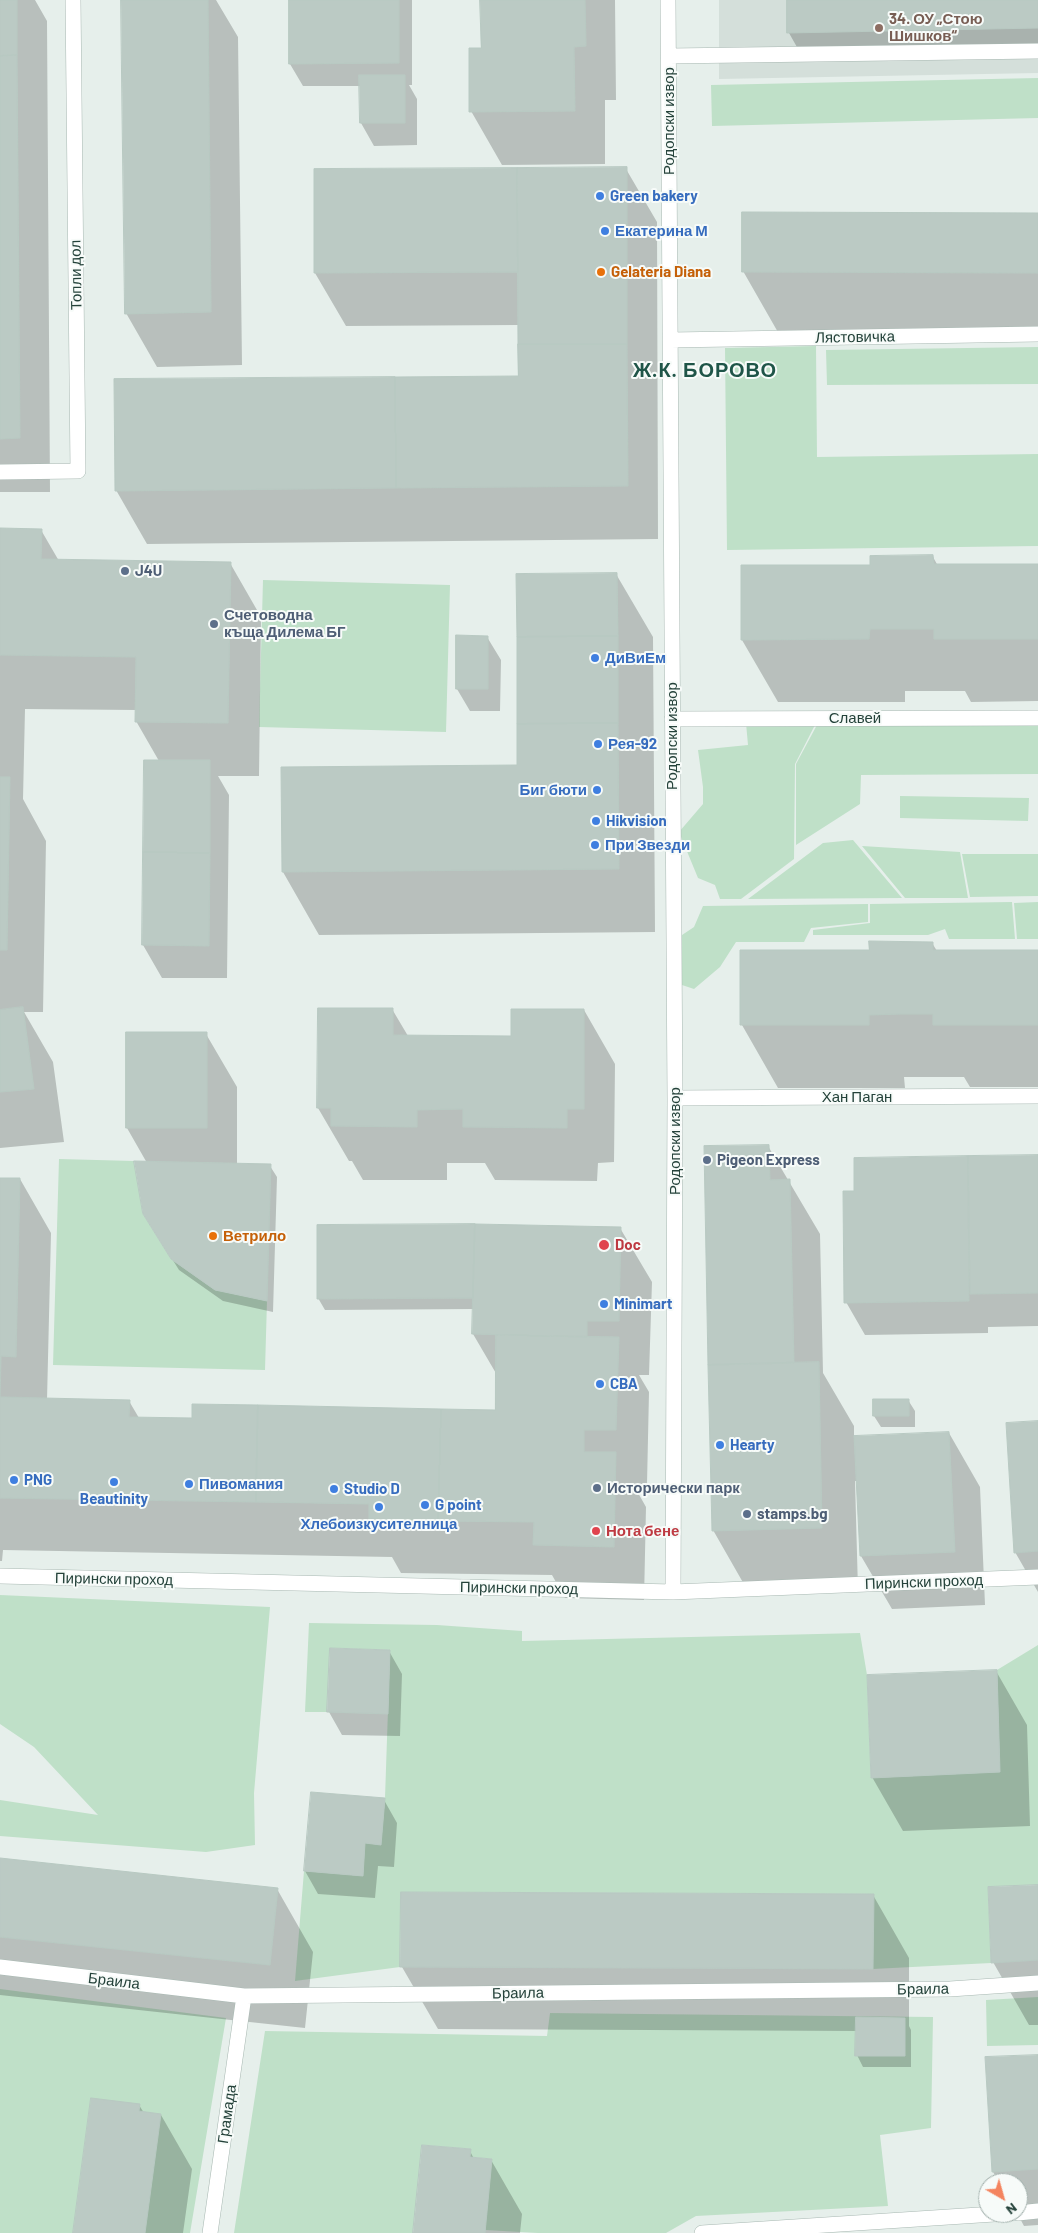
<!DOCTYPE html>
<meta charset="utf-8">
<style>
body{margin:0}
#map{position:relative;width:1038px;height:2233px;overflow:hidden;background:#e6efeb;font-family:Barlow,sans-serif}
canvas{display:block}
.north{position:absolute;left:978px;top:2173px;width:50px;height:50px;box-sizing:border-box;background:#f7fbf9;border:1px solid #a3b1ad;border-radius:50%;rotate:142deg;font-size:14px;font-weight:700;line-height:20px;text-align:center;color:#24423a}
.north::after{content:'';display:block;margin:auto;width:18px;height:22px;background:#f4845f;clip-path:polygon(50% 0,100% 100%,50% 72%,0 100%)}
</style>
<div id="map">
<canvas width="1038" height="2233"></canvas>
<div class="north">N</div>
</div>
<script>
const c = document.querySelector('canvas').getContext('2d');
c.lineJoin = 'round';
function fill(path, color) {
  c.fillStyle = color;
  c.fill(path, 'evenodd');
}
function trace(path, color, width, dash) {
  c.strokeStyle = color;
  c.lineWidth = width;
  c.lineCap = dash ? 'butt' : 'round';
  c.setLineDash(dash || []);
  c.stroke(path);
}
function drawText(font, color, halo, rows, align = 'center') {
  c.font = font + ' Barlow,sans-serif';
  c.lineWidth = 4;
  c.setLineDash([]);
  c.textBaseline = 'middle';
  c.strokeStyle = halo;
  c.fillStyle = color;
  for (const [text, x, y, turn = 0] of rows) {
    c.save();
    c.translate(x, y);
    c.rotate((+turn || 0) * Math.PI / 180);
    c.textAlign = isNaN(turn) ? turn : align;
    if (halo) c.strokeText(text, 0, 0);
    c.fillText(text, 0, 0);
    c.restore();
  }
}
fill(new Path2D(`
 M719 0H1038V73L719 79Z`), '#d4dfda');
fill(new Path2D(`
 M1038 78V118L712 126 711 85Z
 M816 346 817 457 1038 454V546L727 550 725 348Z
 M1038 347V384L827 385 826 350Z
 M263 580 450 585 446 732 259 727Z
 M1038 722V774L861 775 860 804 796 845V764L818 723Z
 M746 723H816L795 764 794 859 741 899H720L715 885 698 878 679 832 703 804V787L698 750 748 745Z
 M900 796 1029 798 1028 821 900 818Z
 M853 840 902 898 748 899 823 843Z
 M862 846 960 852 968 898H905Z
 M962 854H1038V896L970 897Z
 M1012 902 1015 939H949L945 929 928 935H813V930L870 923V904Z
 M1038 902V939H1017L1014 903Z
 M868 904V922L811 928 804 942H736L720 967 694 989 676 983V939L694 927 703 906Z
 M59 1159 134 1161 143 1214 171 1259 215 1290 267 1301 265 1370 53 1365Z
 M0 1595 270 1607 254 1793 255 1845 206 1852 0 1836V1800L98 1815 34 1747 0 1724Z
 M309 1623 437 1625 522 1631V1641L860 1633 867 1675 871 1778 1000 1772 997 1670 1038 1645V1885L988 1887 991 1963 873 1969V1894L402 1892 400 1967 295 1981 304 1871 363 1876 365 1843 381 1845 385 1798 390 1650 330 1648 327 1712H305Z
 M0 1989 226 2018 190 2233H0Z
 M1038 1997V2045L987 2046 986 2000Z
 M550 2013 933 2017 931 2128 880 2135 888 2206 696 2216 666 2233H538L485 2230 492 2159 470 2157V2149L422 2145 413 2233H234L265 2031 547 2036Z`), '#bfe0c8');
fill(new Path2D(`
 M0 0H35L47 21 50 492H0Z
 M122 0H216L238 37 242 365 157 367 126 313Z
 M290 0H412V85H409L417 99V145L374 146 361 123V86H303L290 64Z
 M482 0H615L616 100H605V164L502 165 471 111 482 49Z
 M788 0H1038V51L802 56 789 33Z
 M626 169 657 222 658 539 147 544 116 490 519 378V325L346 326 315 273Z
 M1038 214V335L779 334 743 271Z
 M0 530H41L59 561 230 563 261 617 259 776H218L229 795 227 978H162L143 945 145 761H159L136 721V710L25 709 23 799 46 841 43 1012H24L53 1062 64 1142 0 1148Z
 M933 557 938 566 1038 565V701L971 702 965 691H905V702H778L742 640 871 566Z
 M616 574 653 637 655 932 319 935 283 872V768L518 766Z
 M487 637 501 660 500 711H470L457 689Z
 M932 943 937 951H1038V1087H970L964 1077H904L905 1088H778L742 1025 741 952H870Z
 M392 1009 408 1036 512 1037 584 1010 615 1064 614 1162 598 1163 597 1181 495 1180 485 1163H447V1180H363L352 1161H349L318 1108Z
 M206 1034 237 1087V1165L270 1166 277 1177 273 1312 223 1301 179 1270 151 1225 147 1163 127 1128Z
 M768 1146 820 1234 823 1373 854 1426V1437L949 1433 980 1487 985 1605 892 1609 861 1556 858 1481H855L858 1590 749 1593 713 1530Z
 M1038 1156V1326L988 1327V1333L865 1335 846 1302 856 1192 855 1159Z
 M0 1179H20L51 1233 47 1400 129 1401 139 1418 193 1419 496 1411 497 1375 473 1334 474 1309 325 1310 318 1298 620 1228 652 1282 649 1375H639L649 1392 647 1484H633L646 1507 644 1600 565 1598 552 1575 401 1573 392 1557 3 1550 2 1561H0Z
 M908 1400 915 1411V1427H881L874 1416Z
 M1038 1422V1592L1015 1552Z
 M389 1651 402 1674 400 1736 342 1735 329 1712Z
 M996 1671 1027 1725 1030 1826 903 1831 872 1777Z
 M384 1800 397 1823 394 1867 378 1866 375 1898 318 1894 305 1871Z
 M0 1859 277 1889 313 1952 305 2028 0 1995Z
 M1038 1886V2025H1029L993 1962Z
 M873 1895 909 1958V2026L911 2030V2067H863L857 2055V2031L438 2029 402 1967Z
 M1038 2056V2225L1024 2226 1017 2213 1018 2183H1000L993 2172 986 2059Z
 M139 2105 144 2113 161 2115 192 2169 183 2233H74Z
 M470 2151 474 2159 491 2160 522 2214 520 2233H414Z`), '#0003');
const building = new Path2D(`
 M0 0H17V55L0 56Z
 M121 0H208L211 312 125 314Z
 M289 0H399V63L289 64Z
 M480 0H585L586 46 574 47 575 111 469 112V48H481Z
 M787 0H1038V28L787 33Z
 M17 55 20 438 0 439V56Z
 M359 75H405V123H360Z
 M627 167V344H518L517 168Z
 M517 168 518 272 314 273V169Z
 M742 212 1038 213V273L742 272Z
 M518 344H627L628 486 396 488 395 377 518 376Z
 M395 377 396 488 115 491 114 379Z
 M0 528 42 529 41 559 231 562 228 723 135 722 136 657 0 655Z
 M933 555 934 564H1038V639H934V629H870L869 639 741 640V565H870V556Z
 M617 573 618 636 517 637 516 574Z
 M456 635 488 636V689H456Z
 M618 636V723L517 724V637Z
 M618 723 619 869 282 872 281 767 517 765V724Z
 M144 760H210V853L143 852Z
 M0 777H10L7 950H0Z
 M143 852 210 853 209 946 142 945Z
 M869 941 933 942V950H1038V1025H933V1014H901L869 1015V1025H740V950H869Z
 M23 1007 34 1089 0 1092V1010Z
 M318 1008H393V1035L511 1036V1009H584V1109H567V1128L463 1127V1109L417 1110V1127L331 1126V1108H317Z
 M126 1032H207V1128H126Z
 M769 1145 770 1180 790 1179 794 1363 708 1365 704 1146Z
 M1038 1155V1293L970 1294 968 1156Z
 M968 1156 969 1301 844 1303 843 1191H854V1158Z
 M134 1161 271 1164 267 1301 215 1290 171 1259 143 1214Z
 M0 1178H20L16 1357 1 1356 0 1397 130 1400 129 1417 192 1418V1404L258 1405 256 1502 0 1498Z
 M475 1224 473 1298 317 1299V1225Z
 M475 1224 621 1227 619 1321H587V1337L472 1334Z
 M496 1335 619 1337 616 1430H584V1452H616L614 1547 533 1545 534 1522 438 1521 441 1409 495 1410Z
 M819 1362 822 1528 712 1531 708 1365Z
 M873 1399H909V1416H873Z
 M258 1405 441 1409 438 1521 369 1519V1504L256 1502Z
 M1038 1421V1551L1014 1553 1006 1423Z
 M949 1432 955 1552 860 1556 854 1436Z
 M330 1648 390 1650 388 1714 327 1712Z
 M997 1670 1000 1772 871 1778 867 1675Z
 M311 1792 385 1798 381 1845 365 1843 363 1876 304 1871Z
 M0 1858 278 1888 270 1965 0 1937Z
 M1038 1885V1960L991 1963 988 1887Z
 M401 1892 874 1894 873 1969 400 1967Z
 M856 2017 905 2018V2056H855Z
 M1038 2055V2169L992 2172 985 2057Z
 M91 2098 140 2104 139 2111 161 2114 145 2233H73Z
 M422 2145 471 2149 470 2157 492 2159 485 2233H413Z`);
fill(building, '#bbcac4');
trace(building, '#b8c9c2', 1);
const minor = new Path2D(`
 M668 0 675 1098 673 1592
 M669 56 1038 51
 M671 340 1038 334
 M0 472 78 471 73 0
 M672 719 1038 718
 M675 1098 1038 1096
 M0 1576 673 1592 1038 1577
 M0 1967 244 1996 950 1989 1038 1983
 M1018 2213 1038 2211
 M210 2233 244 1996
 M702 2233 1010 2213`);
trace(minor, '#a8b8b2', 16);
trace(minor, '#fff', 15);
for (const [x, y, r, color] of [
 [879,28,5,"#8d6e63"],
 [600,196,5,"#3f7fe0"],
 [605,231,5,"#3f7fe0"],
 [601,272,5,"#e8710a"],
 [125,571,5,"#5c6f8a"],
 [214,624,5,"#5c6f8a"],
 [595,658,5,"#3f7fe0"],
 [598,744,5,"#3f7fe0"],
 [597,790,5,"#3f7fe0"],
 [596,821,5,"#3f7fe0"],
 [595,845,5,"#3f7fe0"],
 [707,1160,5,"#5c6f8a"],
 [213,1236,5,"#e8710a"],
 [604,1245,6,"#e0444e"],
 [604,1304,5,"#3f7fe0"],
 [600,1384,5,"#3f7fe0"],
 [720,1445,5,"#3f7fe0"],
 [14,1480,5,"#3f7fe0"],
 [114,1482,5,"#3f7fe0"],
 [189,1484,5,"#3f7fe0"],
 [597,1488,5,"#5c6f8a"],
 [334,1489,5,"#3f7fe0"],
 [425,1505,5,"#3f7fe0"],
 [379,1507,5,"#3f7fe0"],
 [747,1514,5,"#5c6f8a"],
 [596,1531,5,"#e0444e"]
]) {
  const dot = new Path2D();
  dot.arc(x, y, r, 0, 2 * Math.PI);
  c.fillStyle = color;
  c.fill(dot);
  trace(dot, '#f7fbf9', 2);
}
drawText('bold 15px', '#785e54', '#f7fbf9', [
 ["34. ОУ „Стою",889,19],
 ["Шишков“",889,36]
], 'left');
drawText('15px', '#24423a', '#f7fbf9', [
 ["Родопски извор",669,121,-90],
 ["Топли дол",76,275,-91],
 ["Лястовичка",855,337,-1],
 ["Славей",855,718],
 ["Родопски извор",672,736,-90],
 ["Хан Паган",857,1097],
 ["Родопски извор",675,1141,-90],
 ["Пирински проход",114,1579,1],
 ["Пирински проход",924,1582,-2],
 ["Пирински проход",519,1588,1],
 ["Браила",114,1981,7],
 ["Браила",923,1989,-1],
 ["Браила",518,1993,-1],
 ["Грамада",227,2114,-82]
]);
drawText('bold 15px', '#366cbe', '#f7fbf9', [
 ["Green bakery",610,196],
 ["Екатерина М",615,231],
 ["ДиВиЕм",605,658],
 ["Рея-92",608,744],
 ["Биг бюти",587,790,"right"],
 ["Hikvision",606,821],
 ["При Звезди",605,845],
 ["Minimart",614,1304],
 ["CBA",610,1384],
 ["Hearty",730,1445],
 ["PNG",24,1480],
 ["Пивомания",199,1484],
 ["Studio D",344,1489],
 ["Beautinity",114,1499,"center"],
 ["G point",435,1505],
 ["Хлебоизкусителница",379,1524,"center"]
], 'left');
drawText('bold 15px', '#c56008', '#f7fbf9', [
 ["Gelateria Diana",611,272],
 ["Ветрило",223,1236]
], 'left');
drawText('bold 15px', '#4e5e75', '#f7fbf9', [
 ["J4U",135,571],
 ["Счетоводна",224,615],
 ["къща Дилема БГ",224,632],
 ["Pigeon Express",717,1160],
 ["Исторически парк",607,1488],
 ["stamps.bg",757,1514]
], 'left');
drawText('bold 15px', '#be3a42', '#f7fbf9', [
 ["Doc",615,1245],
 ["Нота бене",606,1531]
], 'left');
c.letterSpacing = '1px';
drawText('bold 20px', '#1f5548', '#f7fbf9', [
 ["Ж.К. БОРОВО",705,370]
]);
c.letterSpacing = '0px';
</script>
